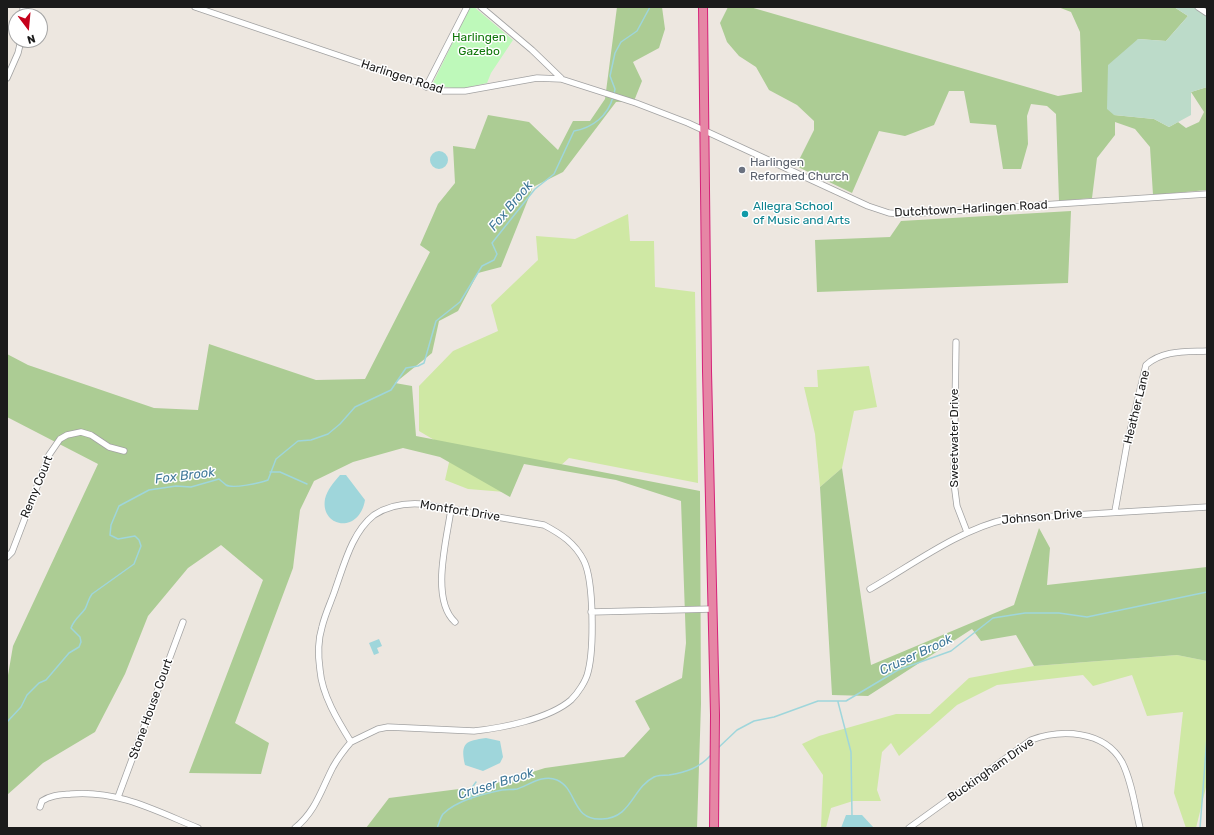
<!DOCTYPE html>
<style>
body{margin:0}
#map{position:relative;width:1214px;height:835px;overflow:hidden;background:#ede7e0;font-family:Rubik,sans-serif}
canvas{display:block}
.frame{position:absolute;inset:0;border:8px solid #1b1b1b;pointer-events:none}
.north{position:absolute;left:8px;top:8px;width:40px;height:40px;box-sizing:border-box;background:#fff;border:1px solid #a4a4a4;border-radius:50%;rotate:164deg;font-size:11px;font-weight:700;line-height:16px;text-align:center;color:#1b1b1b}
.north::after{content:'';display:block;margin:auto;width:14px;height:18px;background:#c5001b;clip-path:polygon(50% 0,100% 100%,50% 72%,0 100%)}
</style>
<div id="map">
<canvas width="1214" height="835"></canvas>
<div class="frame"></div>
<div class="north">N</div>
</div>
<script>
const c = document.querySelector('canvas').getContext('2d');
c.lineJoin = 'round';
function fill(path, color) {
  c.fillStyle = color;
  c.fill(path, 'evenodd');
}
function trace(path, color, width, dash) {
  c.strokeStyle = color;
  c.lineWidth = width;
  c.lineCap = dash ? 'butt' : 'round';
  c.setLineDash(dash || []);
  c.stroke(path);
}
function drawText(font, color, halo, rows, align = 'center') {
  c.font = font + ' Rubik,sans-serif';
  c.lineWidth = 3;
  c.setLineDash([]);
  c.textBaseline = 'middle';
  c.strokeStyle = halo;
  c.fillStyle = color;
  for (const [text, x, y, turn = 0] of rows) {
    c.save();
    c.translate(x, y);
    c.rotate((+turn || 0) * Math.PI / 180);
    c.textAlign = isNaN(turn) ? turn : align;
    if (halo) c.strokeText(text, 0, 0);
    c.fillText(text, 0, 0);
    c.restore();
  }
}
fill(new Path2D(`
 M628 214 630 241H654L655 287 695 292 698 483 569 458 559 467 518 461 505 492 468 489 445 480 450 458 441 444 419 431V386L453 351 498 331 491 305 538 260 536 236 575 239Z
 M869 366 877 407 854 411 842 468 820 487 815 434 804 387H818L817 370Z
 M1177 655 1207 661V783L1196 828H1186L1174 793 1183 712 1147 716 1132 675 1093 686 1083 675 997 685 957 705 899 756 891 743 882 752 877 790 881 801H853L831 808 826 828H821L823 775 802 744 819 736 896 714H930L969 678 1034 666Z`), '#cfe8a4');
fill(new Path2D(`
 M617 7H662L665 29 659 48 633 62 642 81 634 101 616 102 563 172 533 187 501 267 478 273 458 311 439 321 432 353 395 383 412 386 416 436 700 491 701 704 697 828H366L389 798 490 785 545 768 624 757 650 729 635 701 682 678 686 643 681 501 616 480 524 464 510 497 440 457 403 448 353 462 314 481 300 510 293 568 235 723 269 743 261 774 189 773 263 580 221 545 188 568 148 616 125 674 95 732 43 763 7 795V681L13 646 98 464 7 417V354L28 365 154 408 198 410 209 344 316 380 365 379 430 252 420 245 438 204 455 183 453 146 475 149 488 115 529 122 558 150 573 121H590L605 99Z
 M728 7H750L1058 96 1082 92 1080 32 1071 12 1058 7H1174L1188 16 1166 41 1138 39 1114 115 1154 119 1169 127 1178 122 1186 128 1199 122 1204 112 1191 92 1207 87V190L1153 195 1150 147 1135 129 1115 122V135L1097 158 1092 198 1059 201 1056 114 1047 106 1031 104 1027 116 1028 144 1021 169H1003L996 125 970 123 964 91H949L934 125 905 136 879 131 852 193 796 166 814 130V121L797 105 769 90 756 67 739 56 727 42 720 23Z
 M1071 211 1068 283 817 292 815 240 890 237 901 221Z
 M842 468 871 665 1014 605 1039 528 1050 548 1047 585 1207 567V661L1177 655 1034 666 1016 635 981 641 972 629 868 696 832 695 820 487Z`), '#accc94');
fill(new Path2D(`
 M1174 7H1207V87L1191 92V115L1169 127 1154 119 1114 115 1107 109 1108 65 1138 39 1166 41 1188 16Z`), '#bcdbc9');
fill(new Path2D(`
 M470 7H474L513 40 491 73 487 83 460 89 432 85Z`), '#bef9ba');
fill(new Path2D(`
 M430 160a9 9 0 1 1 18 0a9 9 0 1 1-18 0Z
 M340 475H346L365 500C359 535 320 527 325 499 327 490 334 482 340 475Z
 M379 639 382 646 377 648 379 653 374 655 369 643Z
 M486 738 500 741 503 757 500 763 483 771 465 765C460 742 466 741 486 738Z
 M846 815H862L874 828H841Z`), '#9fd6db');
trace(new Path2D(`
 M614 94 615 89 610 76 615 53 621 42 637 31 650 7
 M270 472H280L307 484
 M838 702 851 752 852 816
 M7 722 21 707 27 695 39 683 46 680 69 653 79 647 81 642 80 637 71 628C74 619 80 616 85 609 88 604 88 599 92 594L134 564 141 546 139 540 135 536 118 539 110 535 111 525 119 506 149 490 176 486 191 487 219 479C221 481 224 483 226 485 233 489 260 483 268 480L276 459 298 441 311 440 328 434 340 424 355 407 391 390 406 368 418 366 424 363 436 321 460 302 482 266 494 260 497 254 492 243 535 189 554 174 574 131C592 128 608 116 613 97
 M718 748 737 730 754 721 774 717 818 701H846L898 670 951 651 993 618 1025 613H1059L1087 617 1207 592
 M471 799V789L476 782
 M437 828C439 824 440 818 443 814 457 800 483 794 502 790 507 789 512 790 517 789 529 785 543 774 557 780 578 789 571 821 602 819 632 818 632 788 654 777 658 775 664 775 669 775 687 772 699 768 711 755
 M1200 828 1207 737`), '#9fd6db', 1.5);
const minor = new Path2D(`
 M195 7 443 91H465L537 78 561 79 636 103 688 123 868 206 889 213 905 214 1207 194
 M481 7 532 50 561 78
 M1198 7 1207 13
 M23 16V7
 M7 78 18 53 21 40
 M426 87 467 7
 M956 342 954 483 957 506 967 532
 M451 509C447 539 430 599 455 622
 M1115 511 1127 444 1146 365C1163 350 1185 352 1207 351
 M7 557 12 552 49 455 60 439 67 435 81 432 91 435 109 447 124 451
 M870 589C912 565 960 529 1007 519L1207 507
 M591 612 712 609
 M118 797 183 622
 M40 807 42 801C51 795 60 795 71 794 118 790 156 811 198 828
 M295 828C316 811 321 790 333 767 338 758 344 750 351 742 338 721 322 695 320 670 318 656 318 640 322 627 325 614 331 602 335 590 344 565 352 532 374 515 388 506 405 503 421 504L544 525C561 534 575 543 584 561 594 582 594 649 588 672 586 681 578 693 571 700 549 719 502 728 474 731L388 727 378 729 351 742
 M909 828 1031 740C1061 729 1104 730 1122 762 1132 782 1135 807 1140 828`);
const highway = new Path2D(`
 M703 7 707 371 715 715 714 828`);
trace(minor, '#a2a2a2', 7);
trace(highway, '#d52278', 10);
trace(minor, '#fff', 5.5);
trace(highway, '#e686a5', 8);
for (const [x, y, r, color] of [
 [742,170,4,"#6b7280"],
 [745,214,4,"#0f9aa8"]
]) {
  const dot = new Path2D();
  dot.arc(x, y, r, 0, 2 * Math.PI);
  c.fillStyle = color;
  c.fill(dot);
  trace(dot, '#fff', 1.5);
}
drawText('12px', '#10770a', '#fff', [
 ["Harlingen",479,38],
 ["Gazebo",479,52]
]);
drawText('12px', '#1b1b1b', '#fff', [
 ["Harlingen Road",402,77,18],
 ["Dutchtown-Harlingen Road",971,209,-3],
 ["Heather Lane",1137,407,-76],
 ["Sweetwater Drive",955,438,-90],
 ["Remy Court",37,487,-68],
 ["Montfort Drive",460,511,9],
 ["Johnson Drive",1042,517,-5],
 ["Stone House Court",151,709,-70],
 ["Buckingham Drive",991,770,-35]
]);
drawText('12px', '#5b616d', '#fff', [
 ["Harlingen",750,163],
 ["Reformed Church",750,177]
], 'left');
drawText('12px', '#0d838f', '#fff', [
 ["Allegra School",753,207],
 ["of Music and Arts",753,221]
], 'left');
drawText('italic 13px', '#427a9a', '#fff', [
 ["Fox Brook",511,206,-50],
 ["Fox Brook",185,476,-7],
 ["Cruser Brook",916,655,-25],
 ["Cruser Brook",496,784,-17]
]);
</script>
